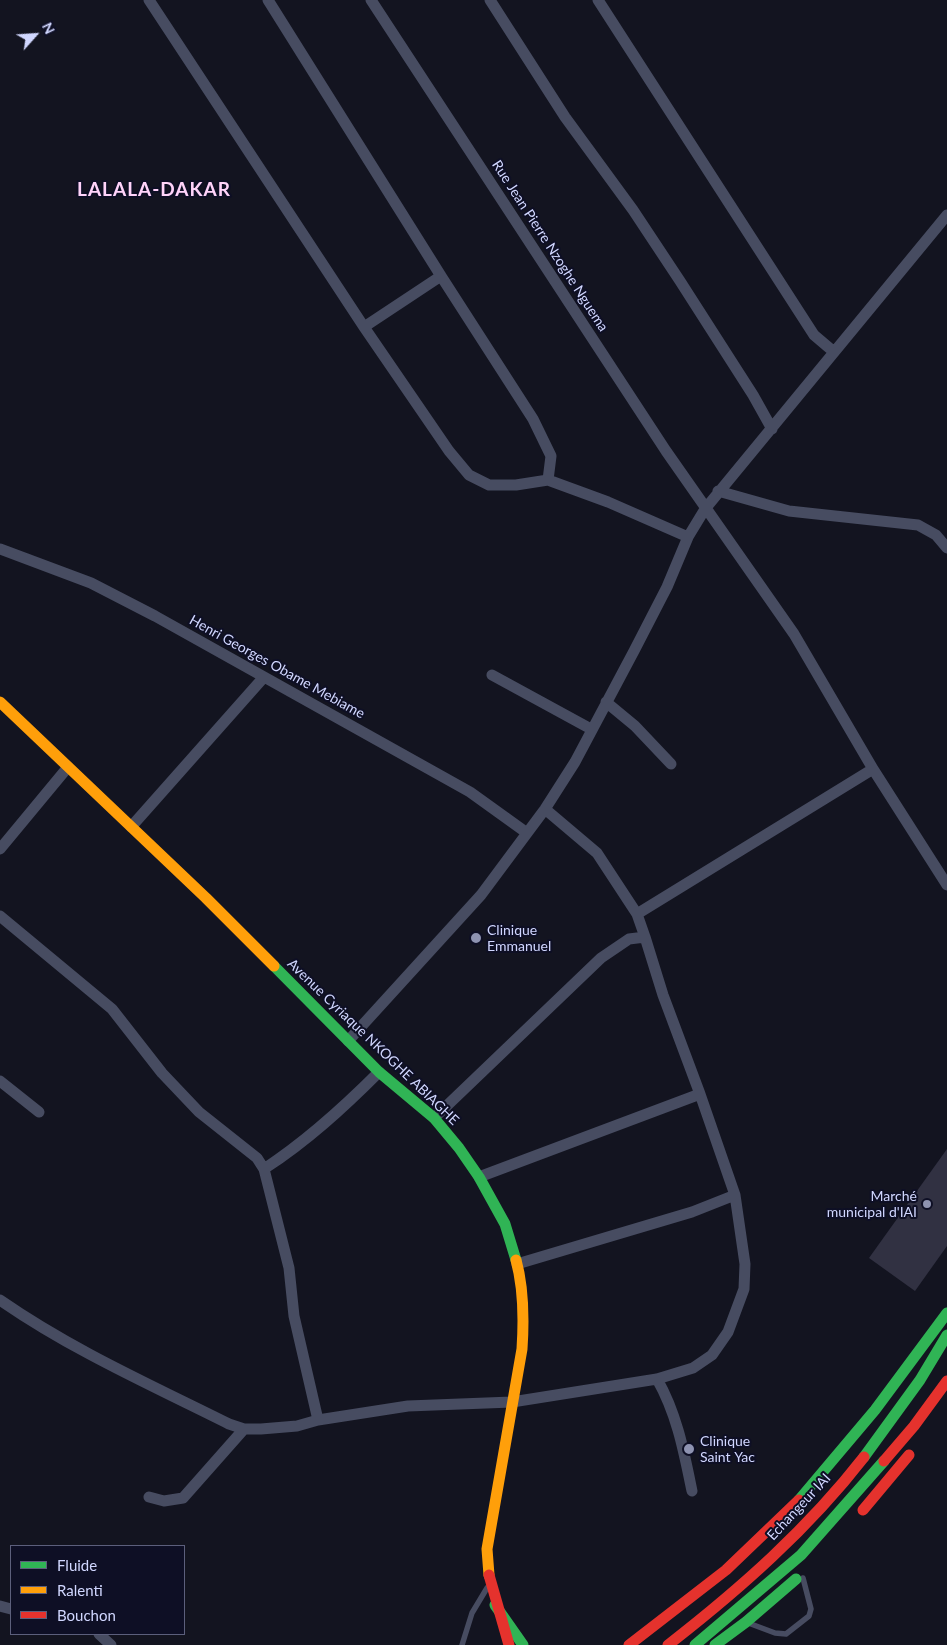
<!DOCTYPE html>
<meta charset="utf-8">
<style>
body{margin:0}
#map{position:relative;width:947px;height:1645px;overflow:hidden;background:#131420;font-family:Lato,sans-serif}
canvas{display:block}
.legend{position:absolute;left:10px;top:1545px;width:175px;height:90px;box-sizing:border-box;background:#0e0f25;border:1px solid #5c5f7c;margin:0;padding:6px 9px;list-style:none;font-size:15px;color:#d1d7ff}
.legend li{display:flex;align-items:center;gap:10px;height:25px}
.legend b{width:25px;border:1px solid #5c5f7c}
.north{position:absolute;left:10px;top:10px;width:50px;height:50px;-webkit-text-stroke:4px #0e0f25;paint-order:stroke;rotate:64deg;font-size:14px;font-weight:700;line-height:20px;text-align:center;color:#d1d7ff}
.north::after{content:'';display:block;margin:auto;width:18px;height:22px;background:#d1d7ff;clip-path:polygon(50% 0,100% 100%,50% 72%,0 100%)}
</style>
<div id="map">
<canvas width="947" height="1645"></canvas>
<ul class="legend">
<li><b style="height:6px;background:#30b455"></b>Fluide</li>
<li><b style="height:6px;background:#ff9f0a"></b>Ralenti</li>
<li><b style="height:6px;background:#e5322d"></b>Bouchon</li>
</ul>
<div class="north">N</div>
</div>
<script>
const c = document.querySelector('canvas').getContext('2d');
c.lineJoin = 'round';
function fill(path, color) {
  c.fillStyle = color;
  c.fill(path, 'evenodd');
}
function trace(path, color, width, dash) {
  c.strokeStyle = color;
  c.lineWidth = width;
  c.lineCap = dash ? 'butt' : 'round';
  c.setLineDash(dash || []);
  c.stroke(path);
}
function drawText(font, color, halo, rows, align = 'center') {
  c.font = font + ' Lato,sans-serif';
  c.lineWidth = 4;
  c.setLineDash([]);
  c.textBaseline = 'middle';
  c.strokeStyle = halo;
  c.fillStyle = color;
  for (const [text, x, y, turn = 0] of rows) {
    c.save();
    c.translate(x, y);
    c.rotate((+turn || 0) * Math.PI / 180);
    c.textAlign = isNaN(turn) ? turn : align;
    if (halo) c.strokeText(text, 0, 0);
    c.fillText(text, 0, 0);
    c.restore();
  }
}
fill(new Path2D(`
 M947 1149V1246L915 1291 869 1258Z`), '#313142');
trace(new Path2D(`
 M751 1624 775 1633 786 1634 809 1616 811 1609 803 1578
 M462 1645 472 1613 487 1588`), '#474c61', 5.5);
trace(new Path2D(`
 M149 0 364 327 449 451 469 475 489 485H516L548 480 608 502 688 537
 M268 0 441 276 364 327
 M371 0 666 451 794 634 873 769 947 885
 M490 0 565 117 633 210 680 281 753 395 772 429
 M598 0 814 335 834 352
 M441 276 533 419 551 456 548 480
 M718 491 789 511 918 525 936 535 947 548
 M0 549 91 583 155 616 470 792 527 833
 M492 675 591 729
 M606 702 635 726 671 764
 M131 827 264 677
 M0 849 68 767
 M637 914 873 769
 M0 916 112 1009 162 1073 199 1112 257 1158 264 1169 289 1268 294 1316 318 1420
 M348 1041 481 895 545 809 575 762 634 651 667 587 688 537 705 509 947 215
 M0 1081 39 1112
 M434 1118 601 958 629 939 645 937
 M264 1169C307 1141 343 1108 379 1072
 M479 1177 700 1094
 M517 1264 692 1212 735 1195
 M0 1300C72 1350 151 1385 229 1424L244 1429H261L297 1426 318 1420 408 1406 512 1402 657 1379 693 1368 712 1355 728 1332 744 1289 745 1264 735 1195 700 1094 663 995 645 937 637 914 597 853 545 809
 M657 1379C677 1414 684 1452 692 1491
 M149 1497 164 1501 183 1498 244 1429
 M0 1606 11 1609
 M99 1634 111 1645`), '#474c61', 11);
trace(new Path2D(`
 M274 966 379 1072 434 1118 459 1148 479 1177 505 1224 516 1260
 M864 1457 920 1380 947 1335
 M799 1500 875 1410 947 1313
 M495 1605 523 1645
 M695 1645 801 1555 884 1461
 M715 1645 746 1622 796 1579`), '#30b455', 11);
trace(new Path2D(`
 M0 702 206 898 274 966
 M489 1575 487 1549 522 1349C524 1319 524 1289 516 1260`), '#ff9f0a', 11);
trace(new Path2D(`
 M884 1461 914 1426 947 1381
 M863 1510 909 1455
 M489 1575 509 1645
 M629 1645 726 1570 799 1500
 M668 1645C740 1589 808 1529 864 1457`), '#e5322d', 11);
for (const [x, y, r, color] of [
 [476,938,6,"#8e93b1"],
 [927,1204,5,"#8e93b1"],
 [689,1449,6,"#8e93b1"]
]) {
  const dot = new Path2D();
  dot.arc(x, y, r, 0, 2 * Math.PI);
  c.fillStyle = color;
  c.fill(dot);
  trace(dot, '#0e0f25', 2);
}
drawText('14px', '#d1d7ff', '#0e0f25', [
 ["Rue Jean Pierre Nzoghe Nguema",550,246,57],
 ["Henri Georges Obame Mebiame",277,667,29],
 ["Avenue Cyriaque NKOGHE ABIAGHE",373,1042,44],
 ["Echangeur IAI",799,1507,-47]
]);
drawText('14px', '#d1d7ff', '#0e0f25', [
 ["Clinique",487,930],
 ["Emmanuel",487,946],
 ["Marché",917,1196,"right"],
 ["municipal d'IAI",917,1212,"right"],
 ["Clinique",700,1441],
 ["Saint Yac",700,1457]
], 'left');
c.letterSpacing = '1px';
drawText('bold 19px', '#ffd3fa', '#0e0f25', [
 ["LALALA-DAKAR",154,190]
]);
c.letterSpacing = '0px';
</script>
